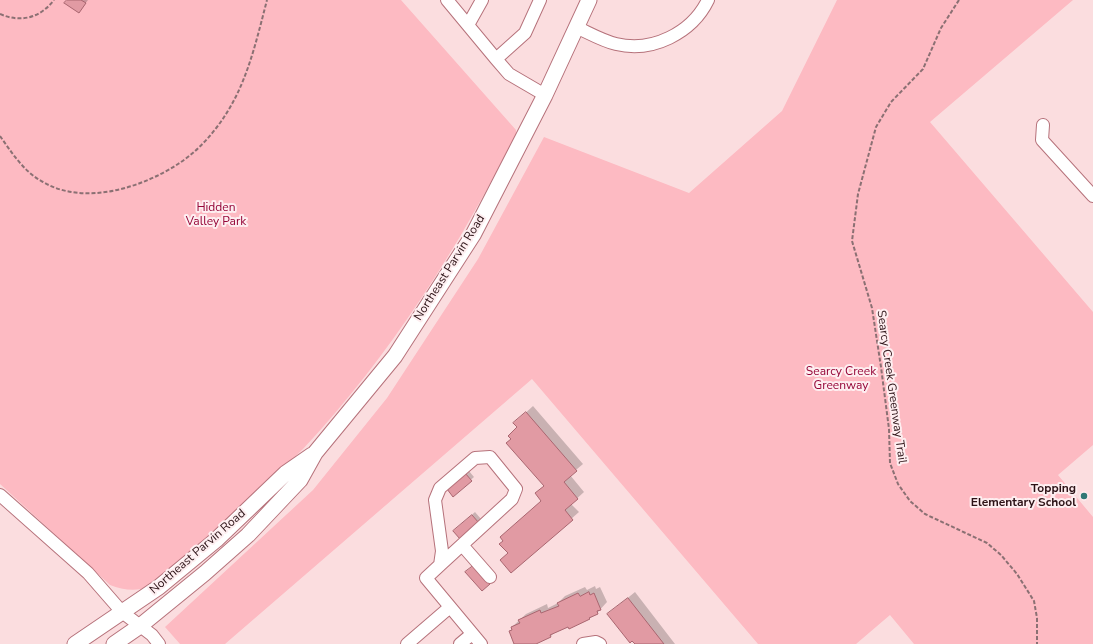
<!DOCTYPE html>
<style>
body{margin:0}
canvas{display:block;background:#fbdddf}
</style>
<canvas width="1093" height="644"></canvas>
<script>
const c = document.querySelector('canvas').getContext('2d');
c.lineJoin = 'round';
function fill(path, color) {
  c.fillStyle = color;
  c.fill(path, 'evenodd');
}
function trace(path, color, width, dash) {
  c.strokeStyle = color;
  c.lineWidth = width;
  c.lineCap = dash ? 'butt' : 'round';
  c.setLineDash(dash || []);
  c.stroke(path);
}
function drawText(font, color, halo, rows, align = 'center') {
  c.font = font + ' "Nunito Sans",sans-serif';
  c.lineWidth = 4;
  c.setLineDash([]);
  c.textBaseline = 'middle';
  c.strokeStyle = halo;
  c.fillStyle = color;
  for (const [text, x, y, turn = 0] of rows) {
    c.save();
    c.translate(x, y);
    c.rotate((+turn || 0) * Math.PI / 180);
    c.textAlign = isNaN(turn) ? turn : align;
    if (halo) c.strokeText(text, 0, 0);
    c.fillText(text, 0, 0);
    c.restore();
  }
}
fill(new Path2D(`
 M0 0H401L516 130V134C459 247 390 356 303 449 290 462 275 475 261 487 244 503 227 519 210 534 196 547 157 585 141 589 131 591 120 589 110 585L0 484Z
 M837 0H1073L930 122 1093 312V445L1058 475 1093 517V644H914L890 615 856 644H758L532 379 225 644H180L165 627 313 490 387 398 478 259 544 137 689 193 782 111Z`), '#fdbac2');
fill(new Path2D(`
 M68 0H88L79 12Z
 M533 406 583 464 570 475 584 492 571 504 579 512 511 572 509 553 504 541 542 500 536 494 545 485 512 439 518 427 521 417Z
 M469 471 474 477 453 496 448 489Z
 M475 512 481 519 478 522 457 528Z
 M595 586 596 589 600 587 607 602 597 613 589 619 555 632 551 636 533 644H515L510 632 513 629 512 627 526 614 547 604 548 608 558 603 565 596 585 587 587 590Z
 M635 592 675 644H636L608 614Z`), '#0003');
const building = new Path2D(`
 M67 0H81L86 3 79 13 64 3Z
 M526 412 577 471 564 482 578 499 565 510 573 520 511 573 500 560 508 553 499 544 503 541 500 537 541 501 535 493 544 486 506 443 511 439 508 436 517 427 513 423Z
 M465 473 472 481 453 497 447 489Z
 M472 515 479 523 460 539 453 531Z
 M473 566 490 584 482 591 465 572Z
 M589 592 590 595 594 593 601 610 597 611 598 614 589 618 590 619 569 629 568 627 550 635 551 637 536 644H514L509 631 512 630 511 627 520 623 518 620 540 610 541 613 559 606 557 603 578 593 580 596Z
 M628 598 664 644H635L632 641 630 643 607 614Z`);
fill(building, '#e19aa3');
trace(building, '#a96670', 1);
const minor = new Path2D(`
 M447 0 496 59 509 74 545 95
 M468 25 482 0
 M576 27C589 33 603 41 616 44 652 53 692 33 708 0
 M496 59 525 33 540 0
 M1043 125 1042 140 1093 196
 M0 495 88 573 122 612 152 635 159 644
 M462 545 490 577
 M440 565 512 499 516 489 490 457 475 458 440 488 435 500 442 551 440 565 426 578 481 644
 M407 644 450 607
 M460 644 472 634
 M583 644 596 642 600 644`);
const major = new Path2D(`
 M75 644 159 587 216 540 286 473 312 455
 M114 644 140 626 205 573 248 535 300 480 315 453 395 356 473 235 545 95 589 0`);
trace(minor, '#b6727b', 14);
trace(major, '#b6727b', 17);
trace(new Path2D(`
 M959 0 941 28 923 69 891 102 876 127 858 194 852 241 872 308 881 367 889 429 890 463 898 484 910 501 925 514 987 543 1001 555 1017 574 1034 601 1037 618V644
 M0 14C21 23 40 18 54 0
 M0 136C12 153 24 172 43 182 84 206 141 188 178 164 197 152 214 133 226 114 248 80 257 38 267 0`), '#8b7073', 2, [4, 2]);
trace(minor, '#fff', 12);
trace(major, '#fff', 15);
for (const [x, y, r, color] of [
 [1084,496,4,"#2f7875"]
]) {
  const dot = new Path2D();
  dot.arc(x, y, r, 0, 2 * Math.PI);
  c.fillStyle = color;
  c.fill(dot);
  trace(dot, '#feeef0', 1.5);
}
drawText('12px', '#950638', '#feeef0', [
 ["Hidden",216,208],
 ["Valley Park",216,222],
 ["Searcy Creek",841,372],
 ["Greenway",841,386]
]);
drawText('12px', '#2c1216', '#feeef0', [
 ["Northeast Parvin Road",450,268,-58],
 ["Searcy Creek Greenway Trail",891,387,82],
 ["Northeast Parvin Road",198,552,-41]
]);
drawText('bold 12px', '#2c1216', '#feeef0', [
 ["Topping",1076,489],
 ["Elementary School",1076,503]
], 'right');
</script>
